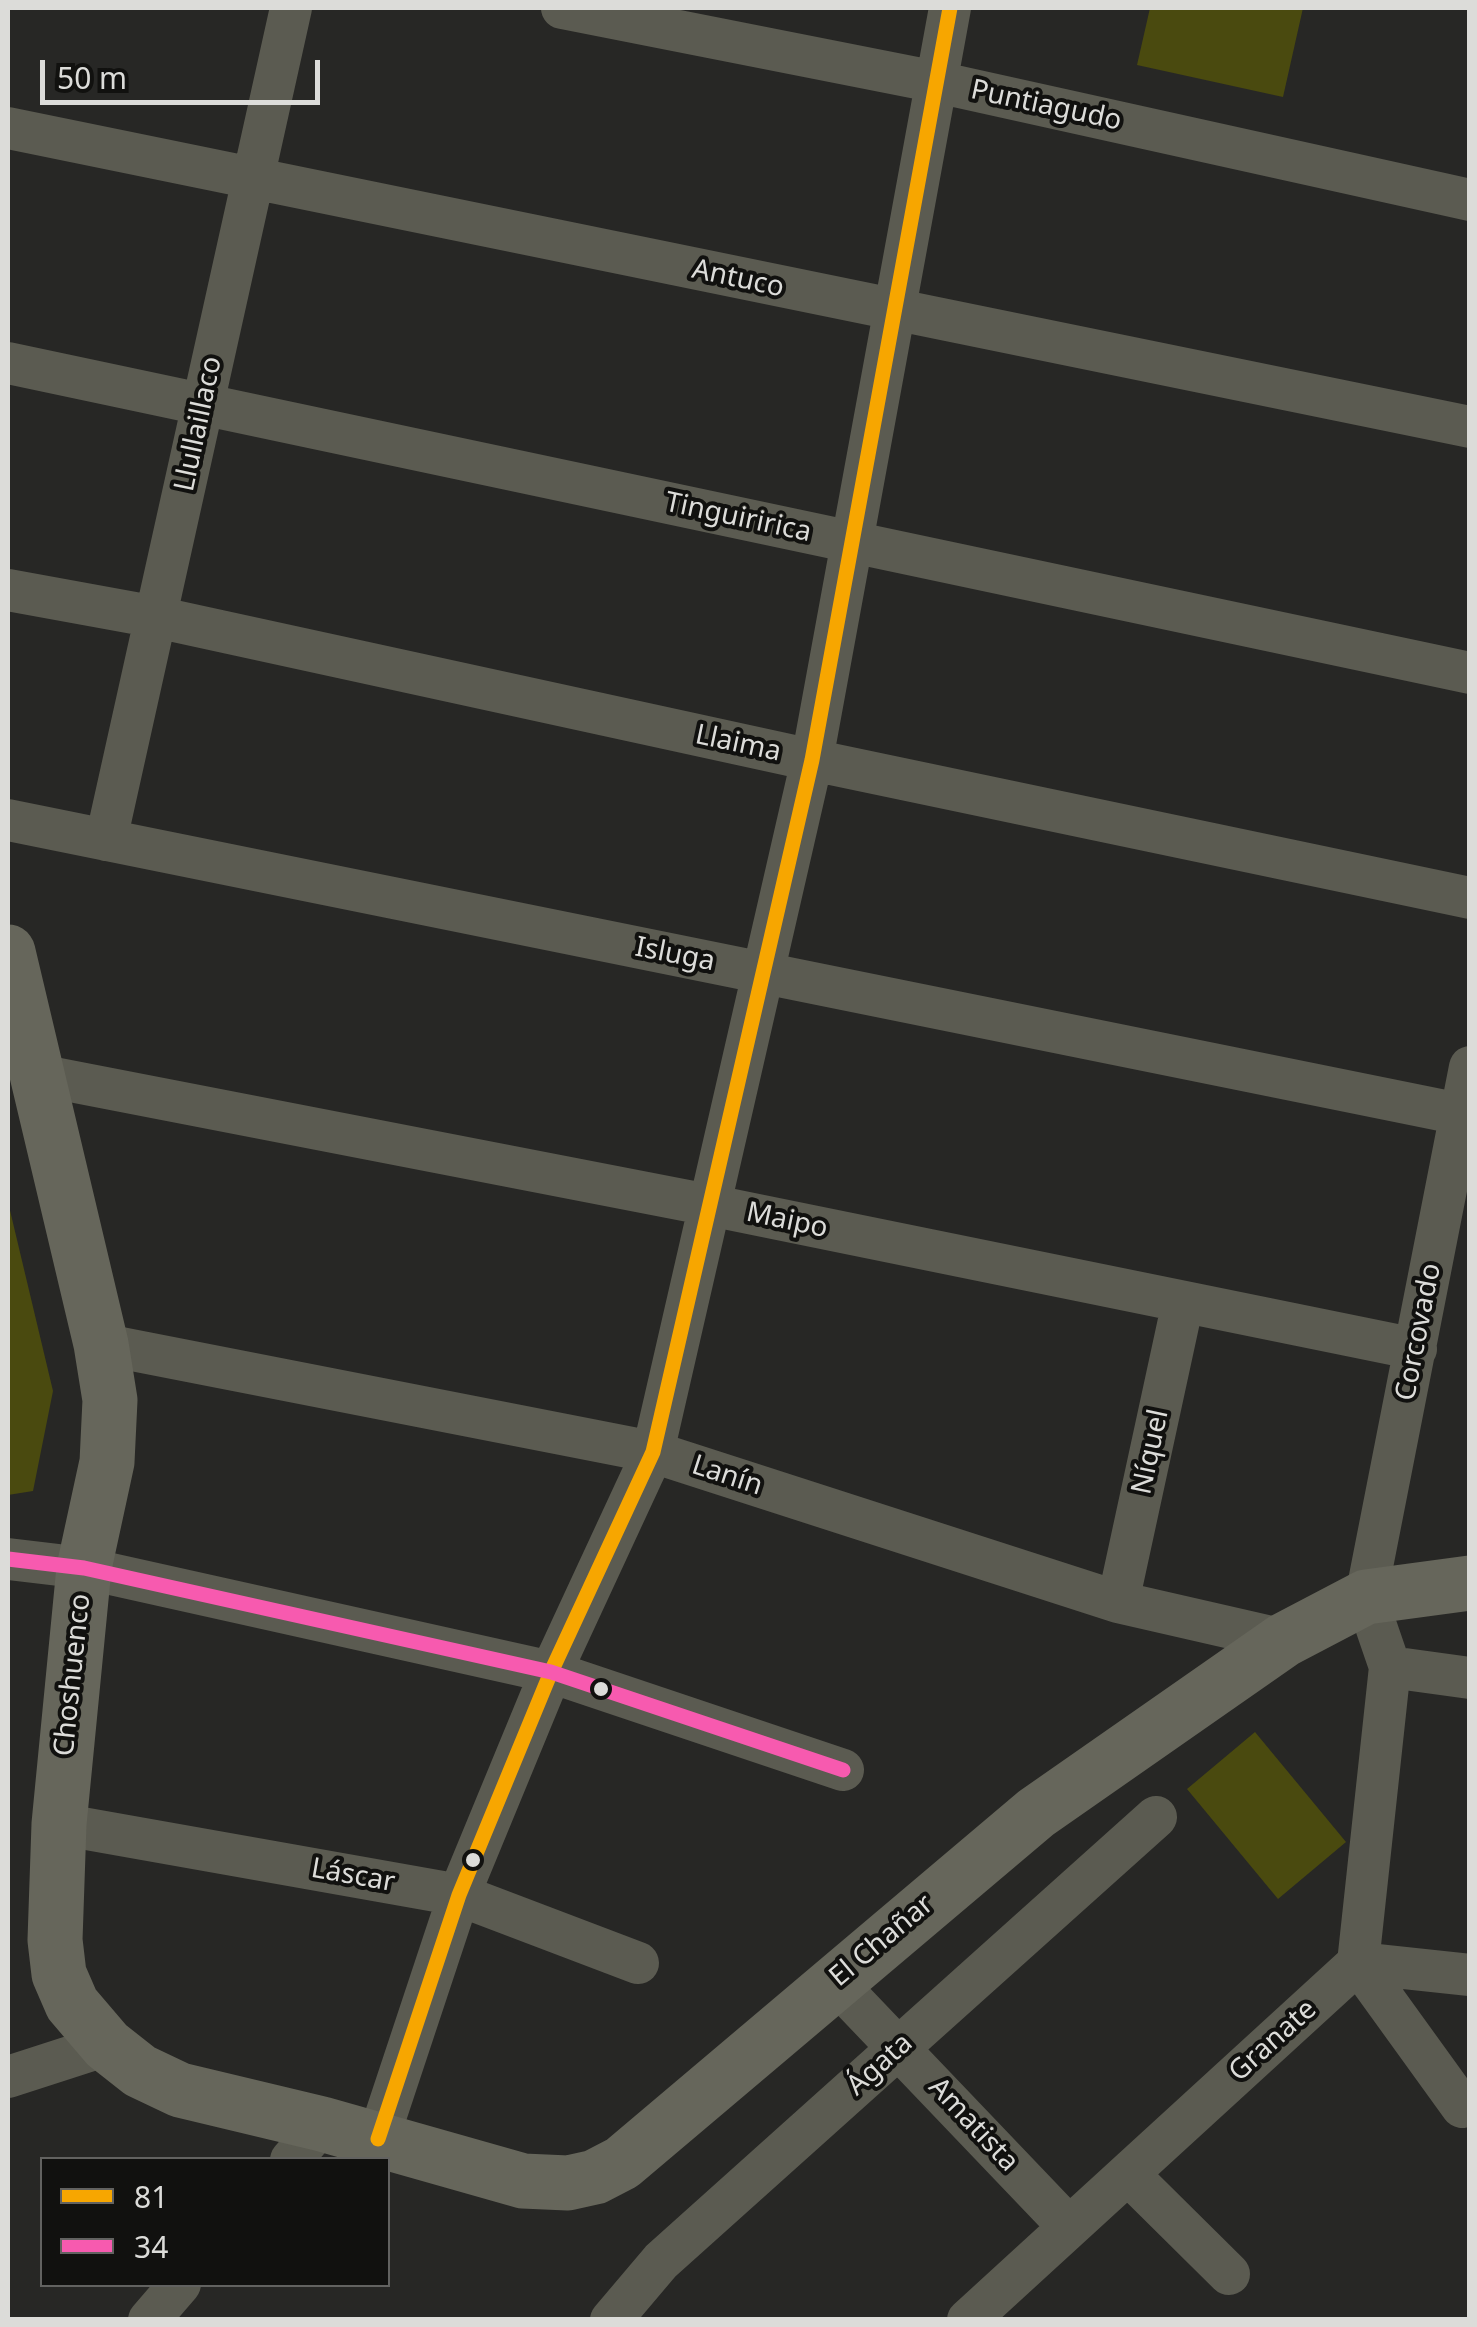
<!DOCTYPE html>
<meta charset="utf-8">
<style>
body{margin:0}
#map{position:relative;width:1477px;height:2327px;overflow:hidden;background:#272725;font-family:"Noto Sans",sans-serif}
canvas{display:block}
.frame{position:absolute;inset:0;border:10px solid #dcdcd9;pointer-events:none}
.legend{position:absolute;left:40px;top:2157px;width:350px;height:130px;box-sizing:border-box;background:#11110f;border:2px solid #626260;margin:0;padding:12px 18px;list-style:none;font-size:30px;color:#dcdcd9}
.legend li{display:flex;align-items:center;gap:20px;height:50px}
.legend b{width:50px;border:2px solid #626260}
.scale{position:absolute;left:40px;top:60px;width:280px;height:45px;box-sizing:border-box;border:5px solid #dcdcd9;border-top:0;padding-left:12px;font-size:30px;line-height:35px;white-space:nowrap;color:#dcdcd9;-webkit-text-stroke:8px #11110f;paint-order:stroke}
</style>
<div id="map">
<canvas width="1477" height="2327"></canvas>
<div class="frame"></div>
<ul class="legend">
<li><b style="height:12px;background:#f7a600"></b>81</li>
<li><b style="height:12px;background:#f75aaf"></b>34</li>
</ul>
<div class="scale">50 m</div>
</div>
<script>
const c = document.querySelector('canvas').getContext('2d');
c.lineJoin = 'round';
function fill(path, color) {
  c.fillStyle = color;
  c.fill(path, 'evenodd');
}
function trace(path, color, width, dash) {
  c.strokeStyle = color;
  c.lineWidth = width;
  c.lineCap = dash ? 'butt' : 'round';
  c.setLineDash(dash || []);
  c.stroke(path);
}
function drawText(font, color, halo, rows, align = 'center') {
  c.font = font + ' "Noto Sans",sans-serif';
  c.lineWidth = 8;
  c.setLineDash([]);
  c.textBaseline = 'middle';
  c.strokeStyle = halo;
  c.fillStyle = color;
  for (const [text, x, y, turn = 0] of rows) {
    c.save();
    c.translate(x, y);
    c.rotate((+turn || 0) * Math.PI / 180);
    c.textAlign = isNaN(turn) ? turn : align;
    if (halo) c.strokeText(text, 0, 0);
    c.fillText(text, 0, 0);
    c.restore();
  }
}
fill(new Path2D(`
 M1150 8H1303L1283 97 1137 65Z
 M8 1202 53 1391 33 1491 8 1495Z
 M1255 1732 1346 1842 1278 1899 1187 1789Z`), '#4a4a0f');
trace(new Path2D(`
 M562 8 937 82 1470 200
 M8 128 1470 427
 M8 363 1470 673
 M8 590 156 617 812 760 1470 898
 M8 820 1470 1116
 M106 840 291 8
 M1470 1067 1366 1597 1390 1667 1470 1678
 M39 1075 709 1205 1416 1349
 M101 1344 653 1452 1118 1602 1284 1640
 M8 1559 84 1568 551 1672 843 1770
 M1118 1602 1183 1302
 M59 1824 459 1895 638 1963
 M834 1981 1069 2227
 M8 2077 107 2045
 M1462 2107 1358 1963 1470 1975
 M378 2139 459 1895 551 1672 653 1452 812 760 950 8
 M291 2160 322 2124
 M1128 2174 1229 2274
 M149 2320 180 2284
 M611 2320 661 2261 1156 1817
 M968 2320 1358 1963 1390 1667`), '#5b5b51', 42);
trace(new Path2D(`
 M8 952 101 1344 110 1400 107 1462 84 1568 59 1824 55 1940 59 1974 72 2004 107 2045 140 2071 180 2090 322 2124 523 2181 568 2183 595 2177 622 2163 1036 1813 1284 1640 1366 1597 1470 1583`), '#66665b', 55);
trace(new Path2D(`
 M378 2139 459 1895 551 1672 653 1452 812 760 950 8`), '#f7a600', 15);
trace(new Path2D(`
 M8 1559 84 1568 551 1672 843 1770`), '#f75aaf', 15);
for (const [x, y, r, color] of [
 [601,1689,9,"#dcdcd9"],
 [473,1860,9,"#dcdcd9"]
]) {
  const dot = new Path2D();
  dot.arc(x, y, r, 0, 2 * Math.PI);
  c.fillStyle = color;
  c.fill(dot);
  trace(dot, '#11110f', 4);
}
drawText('28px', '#dcdcd9', '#11110f', [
 ["Puntiagudo",1046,106,12],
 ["Antuco",738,279,12],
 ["Llullaillaco",199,424,-78],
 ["Tinguiririca",738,518,12],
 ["Llaima",738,744,12],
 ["Isluga",675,955,11],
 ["Maipo",787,1221,12],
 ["Corcovado",1419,1332,-79],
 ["Níquel",1151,1452,-78],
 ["Lanín",727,1476,18],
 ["Choshuenco",73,1675,-84],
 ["Láscar",353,1876,10],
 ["El Chañar",882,1941,-40],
 ["Granate",1273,2041,-42],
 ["Ágata",880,2065,-42],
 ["Amatista",973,2125,47]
]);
</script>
